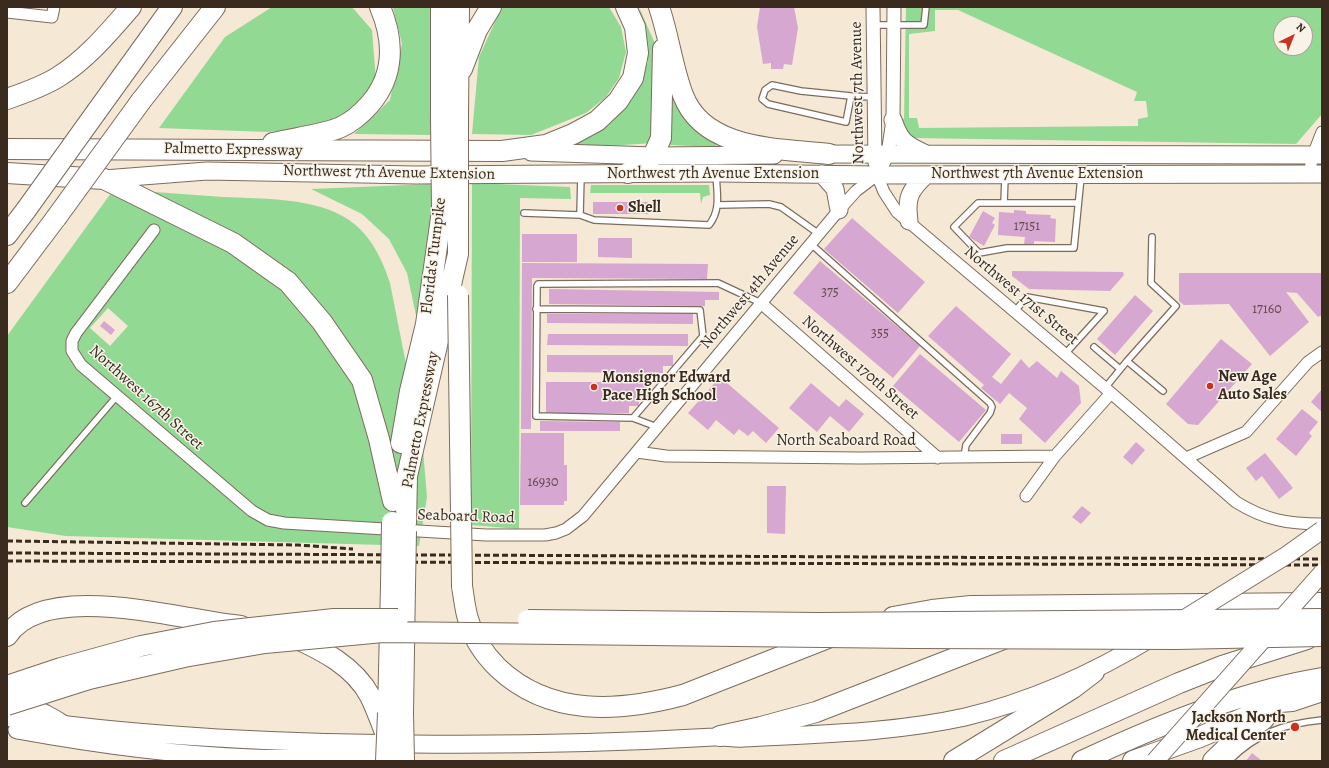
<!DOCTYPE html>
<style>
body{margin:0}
#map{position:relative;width:1329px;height:768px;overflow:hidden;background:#f5e8d5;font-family:Alegreya,serif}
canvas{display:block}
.frame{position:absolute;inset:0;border:8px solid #3b2a1e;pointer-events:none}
.north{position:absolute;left:1273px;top:16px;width:40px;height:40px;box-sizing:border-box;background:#f7f3e8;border:1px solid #aca397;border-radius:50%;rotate:43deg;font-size:11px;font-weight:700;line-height:16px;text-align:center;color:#3b2a1e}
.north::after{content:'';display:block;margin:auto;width:14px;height:18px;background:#c8321e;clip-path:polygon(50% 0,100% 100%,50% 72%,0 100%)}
</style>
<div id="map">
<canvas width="1329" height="768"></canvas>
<div class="frame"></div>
<div class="north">N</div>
</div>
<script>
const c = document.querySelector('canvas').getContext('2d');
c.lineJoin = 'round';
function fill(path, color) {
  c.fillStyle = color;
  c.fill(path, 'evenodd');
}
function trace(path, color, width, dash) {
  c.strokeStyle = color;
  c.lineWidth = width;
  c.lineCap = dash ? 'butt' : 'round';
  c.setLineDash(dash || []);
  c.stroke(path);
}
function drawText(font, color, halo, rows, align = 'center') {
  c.font = font + ' Alegreya,serif';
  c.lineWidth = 3;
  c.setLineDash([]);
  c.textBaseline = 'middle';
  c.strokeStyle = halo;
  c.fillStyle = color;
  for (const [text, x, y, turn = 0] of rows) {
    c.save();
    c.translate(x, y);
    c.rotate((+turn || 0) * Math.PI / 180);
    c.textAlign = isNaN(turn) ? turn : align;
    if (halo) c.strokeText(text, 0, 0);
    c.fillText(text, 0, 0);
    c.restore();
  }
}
fill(new Path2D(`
 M272 7H352L372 30 376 81 342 123 268 132 159 128 225 37Z
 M393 7H431L432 135 354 134 390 100 402 44Z
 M503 7H609L621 27 626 52 619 78 606 97 586 113 531 135 472 134 479 57 501 9Z
 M639 7 656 46 653 143 563 149 637 89 648 62 647 37Z
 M906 7H1322V114L1296 144 912 138 899 122 901 119H904ZM935 10H958L1137 92 1134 101H1146L1148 117 1138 119V126L919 128 917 118H909V34L935 31ZM1281 24H1305V48H1281Z
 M668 72 715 142 717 147 669 145Z
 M472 183 570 187 571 199 520 198 519 529 471 525Z
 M432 184 431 386 407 273 389 239 362 214 311 189Z
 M591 185H709L710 195 703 197 701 204 700 193H590Z
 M114 189C150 192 186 194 223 197 262 199 316 197 349 220 371 235 382 259 390 283L423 450 427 497 419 546 66 536 7 527V336ZM108 308 128 326 110 346 90 328Z`), '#92d993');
fill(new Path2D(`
 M760 7H794L798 28 792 65 784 64 783 69H771V63L763 64 757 27Z
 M593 202H648V214H593Z
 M1014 210 1026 211V214L1051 215 1050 218 1056 219 1055 242 1034 241V245L1024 244 1025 237 998 235 999 212 1014 213Z
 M983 211 995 218 992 223 995 225 984 246 969 237Z
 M852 218 925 282 898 313 824 249Z
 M522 234H577V262H522Z
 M598 238H632V258L598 257Z
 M820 261 920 346 893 378 793 293Z
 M522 263 708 264 707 279 532 278 531 429H521Z
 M1012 271 1123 272 1124 275 1110 291 1029 289 1012 276Z
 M1179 273H1322V315L1318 317 1297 293 1286 292 1309 322 1270 356 1229 304 1184 305 1179 301Z
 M549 289 719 292V300H705V306L549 304Z
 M1135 295 1153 311 1115 355 1097 339Z
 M956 306 1011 354 992 377 1001 384 1021 359 1029 368 1037 361 1057 378 1061 371 1079 386 1081 403 1045 443 1019 419 1027 408 1009 393 1000 404 981 388 984 385 928 336Z
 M547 314H693V324L547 323Z
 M104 321 115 330 111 335 100 326Z
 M548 334H688V346L547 345Z
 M1221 339 1252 364 1198 425 1188 424 1166 404Z
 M920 354 986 410 959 442 893 386Z
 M547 355H673V366H663V373L547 372Z
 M720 377 779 428 766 443 753 431 748 436 739 429 734 435 716 420 708 430 688 413Z
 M546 382H649V395H639V406H629V413H546Z
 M811 383 839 407 846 399 864 414 849 432 830 416 817 432 789 408Z
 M1322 389V412L1311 402Z
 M1302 409 1318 422 1309 433 1312 436 1296 456 1276 439Z
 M540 421 620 422V431H540Z
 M521 433H564V465H567V501H564V505H520Z
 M1001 434H1022V444H1001Z
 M1136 442 1145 450 1132 465 1123 457Z
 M1265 453 1293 488 1279 499 1262 476 1256 481 1246 468Z
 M767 486H786L785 534 767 533Z
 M1082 506 1091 513 1081 524 1072 517Z
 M1252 753 1262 761H1246Z`), '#d6a7d1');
const service = new Path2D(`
 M874 25H924L926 7
 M851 96 801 91 772 85 765 90 762 99 768 104 846 122 851 96 873 97
 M1004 203 1005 177
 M1078 203H978L954 227 979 253 1007 248H1074L1081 177
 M718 205 769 204 781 207 819 234
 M524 213 580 215 594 220 709 225C721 210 717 193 716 175
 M580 215 581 175
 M811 244 990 403 992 407 990 413 966 445 964 457
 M536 309 700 310 703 336 633 418 536 416 537 286 538 284 718 283 761 303
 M1015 311 1027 297 1104 311
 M1094 347 1120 369
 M1065 354 1104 311
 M1127 361 1176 306 1151 283 1152 237
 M1105 388 1127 361 1163 391
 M633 418 657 427
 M25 503 117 396
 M1229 761C1257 733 1283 724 1322 720`);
const minor = new Path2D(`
 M7 12 52 17 54 7
 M1309 174 1313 155 1322 132
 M154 230 76 333 72 341V351L81 365 252 511 268 520 284 523 486 535H545L556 533 566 529 583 516 839 210 856 191 877 175 884 192 897 212 1111 393 1236 502C1265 520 1288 524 1322 524
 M761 303 938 458
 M637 452 666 456 861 458 1055 456
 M1186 458 1246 432 1308 362 1322 352
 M1026 496 1055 456 1111 393`);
const tertiary = new Path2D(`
 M873 7 875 163
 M877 175 888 154 893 120 894 7`);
const primary = new Path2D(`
 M893 120C900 140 904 144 924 153
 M531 152 653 156 774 155
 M817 154 1322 155
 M822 174 835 189 839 210
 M104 179 207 171 415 175 716 173 877 175 1322 174
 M909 221C906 198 909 191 926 175
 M7 717C141 737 275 743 410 744 512 745 613 743 714 737 724 736 734 739 743 738 817 734 893 733 965 717 1032 701 1094 673 1153 637
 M17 730C94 744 173 755 252 758 301 760 350 756 398 760`);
const motorway = new Path2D(`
 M441 7V118
 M659 7C669 36 672 66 683 95 704 151 779 148 829 154
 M462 69 477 30 491 7
 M7 99C24 93 42 87 58 77 87 59 109 32 131 7
 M141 101 215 7
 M97 111 172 7
 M458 115 459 7
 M273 143C293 138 323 135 341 127 352 122 362 113 370 104 395 75 394 40 380 7
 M7 149 502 151 546 145 573 134 597 121 618 101 633 78 638 53 635 27 626 7
 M7 173 104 179 233 243 288 282 322 322 362 380 379 439 393 501
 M628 173 653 156 661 138 663 49
 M7 235 26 210
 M7 283 56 218
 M401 443 410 391 426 324 442 211
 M406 523 407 476 458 254V208
 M462 586C464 598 465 611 469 622 474 640 485 655 498 668 550 717 619 712 683 695L828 638
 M893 617 932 610 971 606 1322 603
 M7 636C45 578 184 621 241 626
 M293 637C322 650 354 666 370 696 376 708 381 722 386 735
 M7 691C17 707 30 708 45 715 51 718 56 721 62 725
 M388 713 391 585
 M403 713 405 585
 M720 736 761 727 816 712 1006 638
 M954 761 1073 688 1094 672
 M1004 761 1179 683 1222 666 1307 639
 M1082 761C1156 726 1241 691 1322 678
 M1133 761 1200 737 1280 702 1292 701 1322 691
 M1213 761 1238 737 1264 719`);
trace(service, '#7c6c5e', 8);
trace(minor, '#7c6c5e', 13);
trace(tertiary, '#7c6c5e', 15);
trace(primary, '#7c6c5e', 19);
trace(motorway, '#7c6c5e', 22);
trace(service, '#fff', 5.5);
trace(minor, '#fff', 11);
trace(tertiary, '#fff', 13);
trace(primary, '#fff', 17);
trace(motorway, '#fff', 20);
trace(new Path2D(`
 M7 541 298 545 353 549
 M7 553 1322 559
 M7 561 1322 565`), '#3b2a1e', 3, [6, 3]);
const primaryBridge = new Path2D(`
 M1187 617 1287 555 1322 530
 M1155 761 1322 573`);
const motorwayBridge = new Path2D(`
 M441 118 442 211
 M458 208V115
 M26 210 97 111
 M56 218 141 101
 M458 295 462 586
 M391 585 392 522
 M405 585 406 531
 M528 620 819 623 1322 619
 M7 686 61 668 141 646 214 632 334 619H398
 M7 705 89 679 184 657 265 643 383 632 914 638 1176 639 1322 636
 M403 713 404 761
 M386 761 388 713`);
trace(primaryBridge, '#7c6c5e', 19, []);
trace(motorwayBridge, '#7c6c5e', 22, []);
trace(primaryBridge, '#fff', 17);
trace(motorwayBridge, '#fff', 20);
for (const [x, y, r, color] of [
 [620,208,4,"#c8321e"],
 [1210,386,4,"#c8321e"],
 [594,387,4,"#c8321e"],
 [1295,727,5,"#c8321e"]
]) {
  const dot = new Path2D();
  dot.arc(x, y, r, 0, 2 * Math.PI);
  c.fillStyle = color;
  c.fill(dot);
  trace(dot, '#f7f3e8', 1.5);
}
drawText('14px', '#62494b', null, [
 ["17151",1027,227],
 ["375",830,293],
 ["17160",1267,310],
 ["355",880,334],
 ["16930",543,483]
]);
drawText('16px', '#3b2a1e', '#f7f3e8', [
 ["Northwest 7th Avenue",858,93,-91],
 ["Palmetto Expressway",233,150,1],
 ["Northwest 7th Avenue Extension",389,173,1],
 ["Northwest 7th Avenue Extension",713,174],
 ["Northwest 7th Avenue Extension",1037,174],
 ["Florida's Turnpike",434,256,-83],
 ["Northwest 4th Avenue",750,292,-50],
 ["Northwest 171st Street",1021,296,40],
 ["Northwest 170th Street",860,368,41],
 ["Northwest 167th Street",146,398,42],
 ["Palmetto Expressway",421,420,-79],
 ["North Seaboard Road",846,441],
 ["Seaboard Road",466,517,2]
]);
drawText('bold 16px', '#3b2a1e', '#f7f3e8', [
 ["Shell",628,208],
 ["New Age",1218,377],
 ["Auto Sales",1218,395],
 ["Monsignor Edward",602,378],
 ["Pace High School",602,396],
 ["Jackson North",1286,718,"right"],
 ["Medical Center",1286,736,"right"]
], 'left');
</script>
